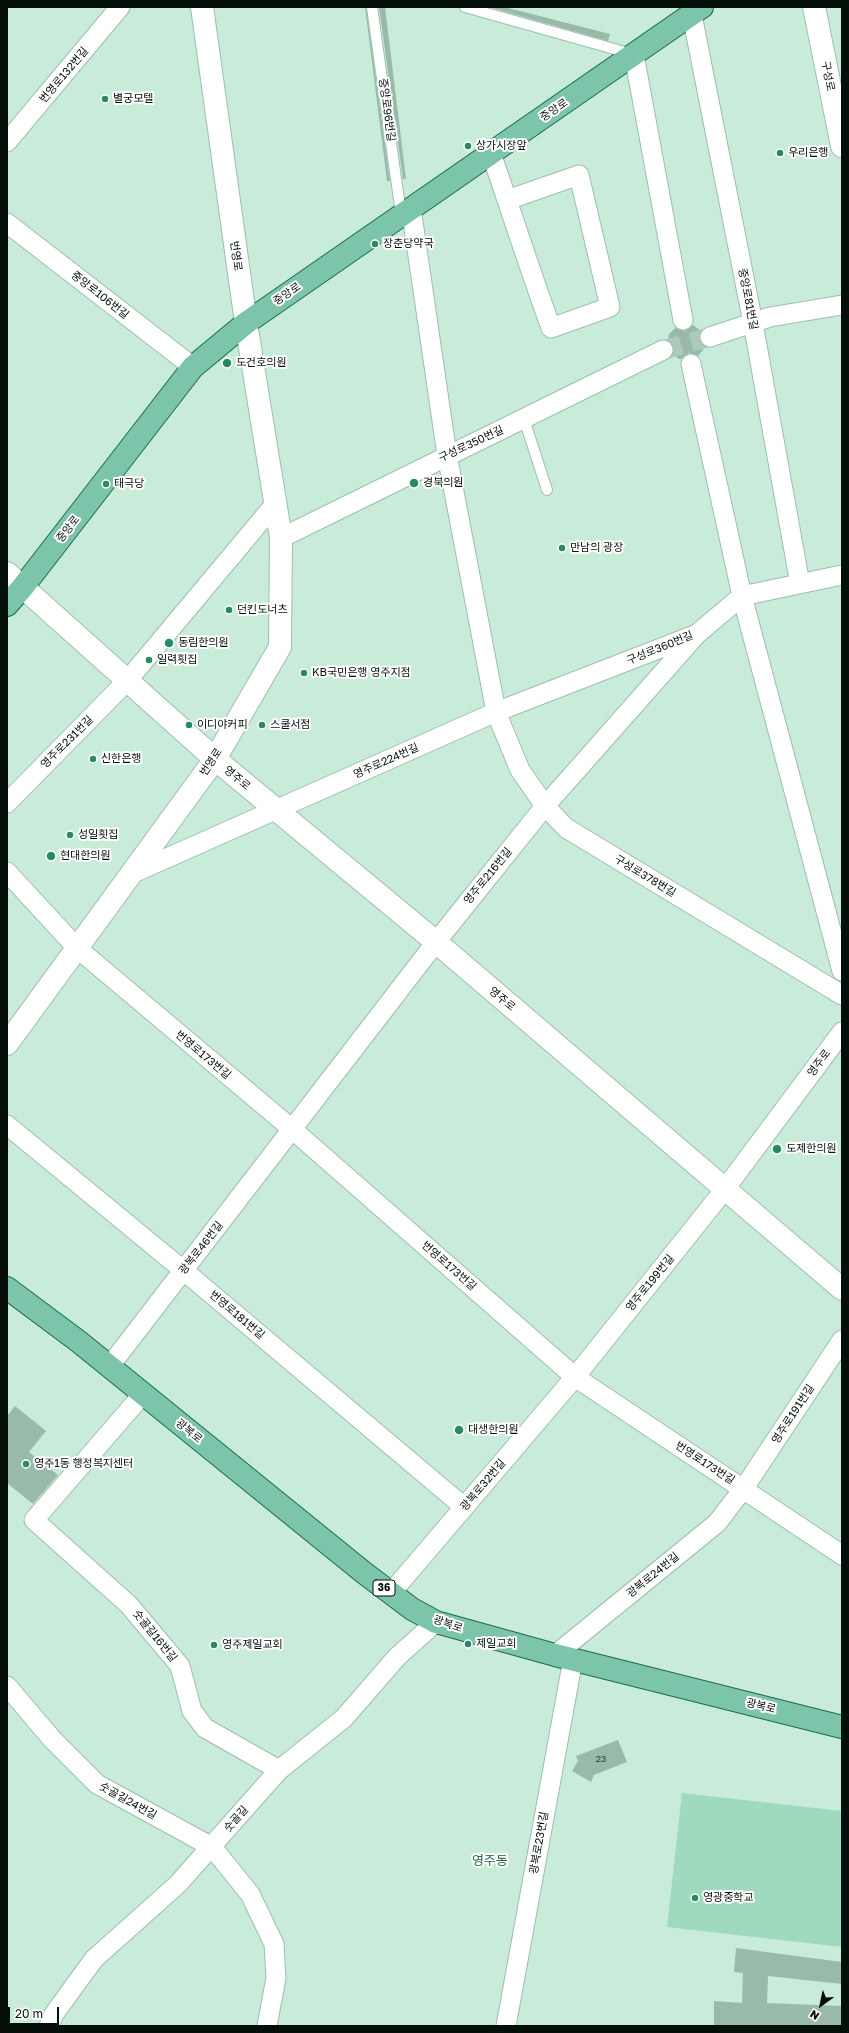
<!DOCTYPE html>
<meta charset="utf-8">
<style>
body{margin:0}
#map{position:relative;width:849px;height:2033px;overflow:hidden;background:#c9ebda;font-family:"Golos Text",sans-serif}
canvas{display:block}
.frame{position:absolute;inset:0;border:8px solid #040f0a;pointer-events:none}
.north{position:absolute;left:801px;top:1985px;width:40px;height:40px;-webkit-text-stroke:3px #fff;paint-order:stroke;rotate:213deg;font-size:11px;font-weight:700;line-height:16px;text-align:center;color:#040f0a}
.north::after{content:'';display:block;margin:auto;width:14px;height:18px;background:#040f0a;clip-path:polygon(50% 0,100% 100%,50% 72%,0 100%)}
.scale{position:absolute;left:8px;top:2007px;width:51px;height:18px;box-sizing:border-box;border:2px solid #040f0a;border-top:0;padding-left:5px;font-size:12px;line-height:14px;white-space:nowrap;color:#040f0a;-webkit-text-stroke:3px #fff;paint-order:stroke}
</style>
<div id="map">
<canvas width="849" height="2033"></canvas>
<div class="frame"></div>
<div class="north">N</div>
<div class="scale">20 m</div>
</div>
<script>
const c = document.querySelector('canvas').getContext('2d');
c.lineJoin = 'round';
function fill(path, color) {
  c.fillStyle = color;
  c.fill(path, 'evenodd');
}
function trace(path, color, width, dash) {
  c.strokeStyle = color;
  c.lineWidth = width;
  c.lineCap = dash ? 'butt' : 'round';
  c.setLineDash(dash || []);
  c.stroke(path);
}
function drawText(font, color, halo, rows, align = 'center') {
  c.font = font + ' "Golos Text","Noto Sans KR",sans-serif';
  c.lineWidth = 4;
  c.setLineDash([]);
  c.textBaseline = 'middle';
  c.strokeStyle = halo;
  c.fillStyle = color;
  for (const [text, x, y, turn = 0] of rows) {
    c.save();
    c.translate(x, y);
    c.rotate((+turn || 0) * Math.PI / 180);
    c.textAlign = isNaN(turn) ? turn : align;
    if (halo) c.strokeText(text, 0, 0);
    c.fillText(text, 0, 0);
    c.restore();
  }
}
fill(new Path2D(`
 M682 1793 842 1811V1947L667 1927Z`), '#a0dabd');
fill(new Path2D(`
 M365 7H366L390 181H387Z
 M379 7H385L406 179H403Z
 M489 7H504L610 34 608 41Z
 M693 325 701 331 699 340 704 346 703 350 698 356 689 353 681 359H679L673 354V346L668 340 669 334 675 328 685 331Z
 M15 1406 46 1431 29 1452 58 1475 33 1504 7 1483V1416Z
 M618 1740 627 1762 594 1775 591 1782 572 1771 578 1761 576 1756Z
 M736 1948 842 1962V1984L768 1976 767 2003 842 2006V2026H714V2001L742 2003 743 1973 734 1972Z`), '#99baa9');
trace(new Path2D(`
 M663 350 710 337`), '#abcabb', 19, [19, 10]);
const service = new Path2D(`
 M372 7 401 214
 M465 7 632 54
 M524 419 547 490`);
const minor = new Path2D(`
 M692 15 753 323 800 584
 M634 55 683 320
 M7 142 120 7
 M491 153C511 211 530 270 551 328L610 307 579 175 507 200
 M411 208 447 455 496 712 520 770 545 806 566 828 842 995
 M7 223 193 367
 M710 337 770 317 842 305
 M691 364 742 596 842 971
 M281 538 663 350
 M7 803 127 681 275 504
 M7 872 77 948 292 1129 575 1377 842 1555
 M131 874 496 712 697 634 742 596 842 575
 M7 1125 183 1270 464 1507
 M109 1367 436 942 545 806 697 634
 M143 1394 34 1520 129 1605 180 1666 192 1711 205 1728 279 1770
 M391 1593 575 1377 725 1189 842 1032
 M555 1655 717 1523 744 1488 842 1340
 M7 1686 52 1739 97 1784 212 1847 250 1894 274 1944 276 1978 267 2026
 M49 2026 54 2014 94 1959 178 1884 279 1770 344 1718 397 1657 436 1622
 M506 2026 573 1659`);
const tertiary = new Path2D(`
 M814 7 842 146
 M7 573 215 759 436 942 842 1289
 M7 1044 215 759 280 647 281 538 246 323 202 7`);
const primary = new Path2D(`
 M7 605 22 588 193 367 246 323 702 7
 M7 1288 78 1341 363 1572 412 1609 436 1622 555 1655 842 1727`);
trace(service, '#9ebeae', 12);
trace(minor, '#9ebeae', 21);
trace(tertiary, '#9ebeae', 24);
trace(primary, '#196c4d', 24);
trace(service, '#fff', 10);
trace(minor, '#fff', 19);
trace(tertiary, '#fff', 22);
trace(primary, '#7cc5aa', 22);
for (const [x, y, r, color] of [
 [105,99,4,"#278a64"],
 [468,146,4,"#278a64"],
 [780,153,4,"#278a64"],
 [375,244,4,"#278a64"],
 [227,363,5,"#278a64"],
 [414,483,5,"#278a64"],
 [106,484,4,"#278a64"],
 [562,548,4,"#278a64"],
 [229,610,4,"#278a64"],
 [169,643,5,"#278a64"],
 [149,660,4,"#278a64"],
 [304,673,4,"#278a64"],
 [189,725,4,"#278a64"],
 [262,725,4,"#278a64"],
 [93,759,4,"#278a64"],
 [70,835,4,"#278a64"],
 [51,856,5,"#278a64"],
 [777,1149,5,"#278a64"],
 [459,1430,5,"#278a64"],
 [26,1464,4,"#278a64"],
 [468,1644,4,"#278a64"],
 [214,1645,4,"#278a64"],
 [695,1898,4,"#278a64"]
]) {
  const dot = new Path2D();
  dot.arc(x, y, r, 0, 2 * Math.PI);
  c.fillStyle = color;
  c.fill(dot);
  trace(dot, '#fff', 1.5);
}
drawText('9px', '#293a32', null, [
 ["23",601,1759]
]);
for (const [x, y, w] of [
 [384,1588,22]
]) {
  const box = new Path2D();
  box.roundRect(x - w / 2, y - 8, w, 16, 3);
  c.fillStyle = '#fff';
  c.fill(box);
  trace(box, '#040f0a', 1);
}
drawText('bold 10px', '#040f0a', null, [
 ["36",384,1588]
]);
drawText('11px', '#040f0a', '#fff', [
 ["번영로132번길",64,75,-50],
 ["구성로",828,76,79],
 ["중앙로96번길",387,110,82],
 ["중앙로",554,110,-34],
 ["번영로",236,256,82],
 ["중앙로",287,294,-35],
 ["중앙로106번길",100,295,38],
 ["중앙로81번길",748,299,79],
 ["구성로350번길",471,444,-25],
 ["중앙로",68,529,-52],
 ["구성로360번길",660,648,-22],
 ["영주로231번길",67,742,-45],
 ["영주로224번길",386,761,-24],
 ["번영로",211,762,-56],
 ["영주로",237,778,40],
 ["영주로216번길",488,876,-51],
 ["구성로378번길",645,876,31],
 ["영주로",502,999,40],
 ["번영로173번길",203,1055,40],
 ["영주로",819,1063,-53],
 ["광복로46번길",201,1248,-52],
 ["번영로173번길",449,1266,41],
 ["영주로199번길",650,1283,-51],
 ["번영로181번길",237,1315,40],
 ["영주로191번길",793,1414,-57],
 ["광복로",189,1431,39],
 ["번영로173번길",705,1463,33],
 ["광복로32번길",483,1485,-50],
 ["광복로24번길",653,1575,-39],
 ["광복로",448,1624,18],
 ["숫골길16번길",155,1636,51],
 ["광복로",761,1706,14],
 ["숫골길24번길",128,1801,29],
 ["숫골길",236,1819,-49],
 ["광복로23번길",539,1843,-80]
]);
drawText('11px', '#040f0a', '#fff', [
 ["별궁모텔",113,99],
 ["상가시장앞",476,146],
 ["우리은행",788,153],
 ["장춘당약국",383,244],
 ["도건호의원",236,363],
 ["경북의원",423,483],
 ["태극당",114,484],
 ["만남의 광장",570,548],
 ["던킨도너츠",237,610],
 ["동림한의원",178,643],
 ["일력횟집",157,660],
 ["KB국민은행 영주지점",312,673],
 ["이디야커피",197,725],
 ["스쿨서점",270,725],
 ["신한은행",101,759],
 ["성일횟집",78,835],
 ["현대한의원",60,856],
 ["도제한의원",786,1149],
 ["대생한의원",468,1430],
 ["영주1동 행정복지센터",34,1464],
 ["제일교회",476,1644],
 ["영주제일교회",222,1645],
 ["영광중학교",703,1898]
], 'left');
drawText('13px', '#226449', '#fff', [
 ["영주동",490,1861]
]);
</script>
